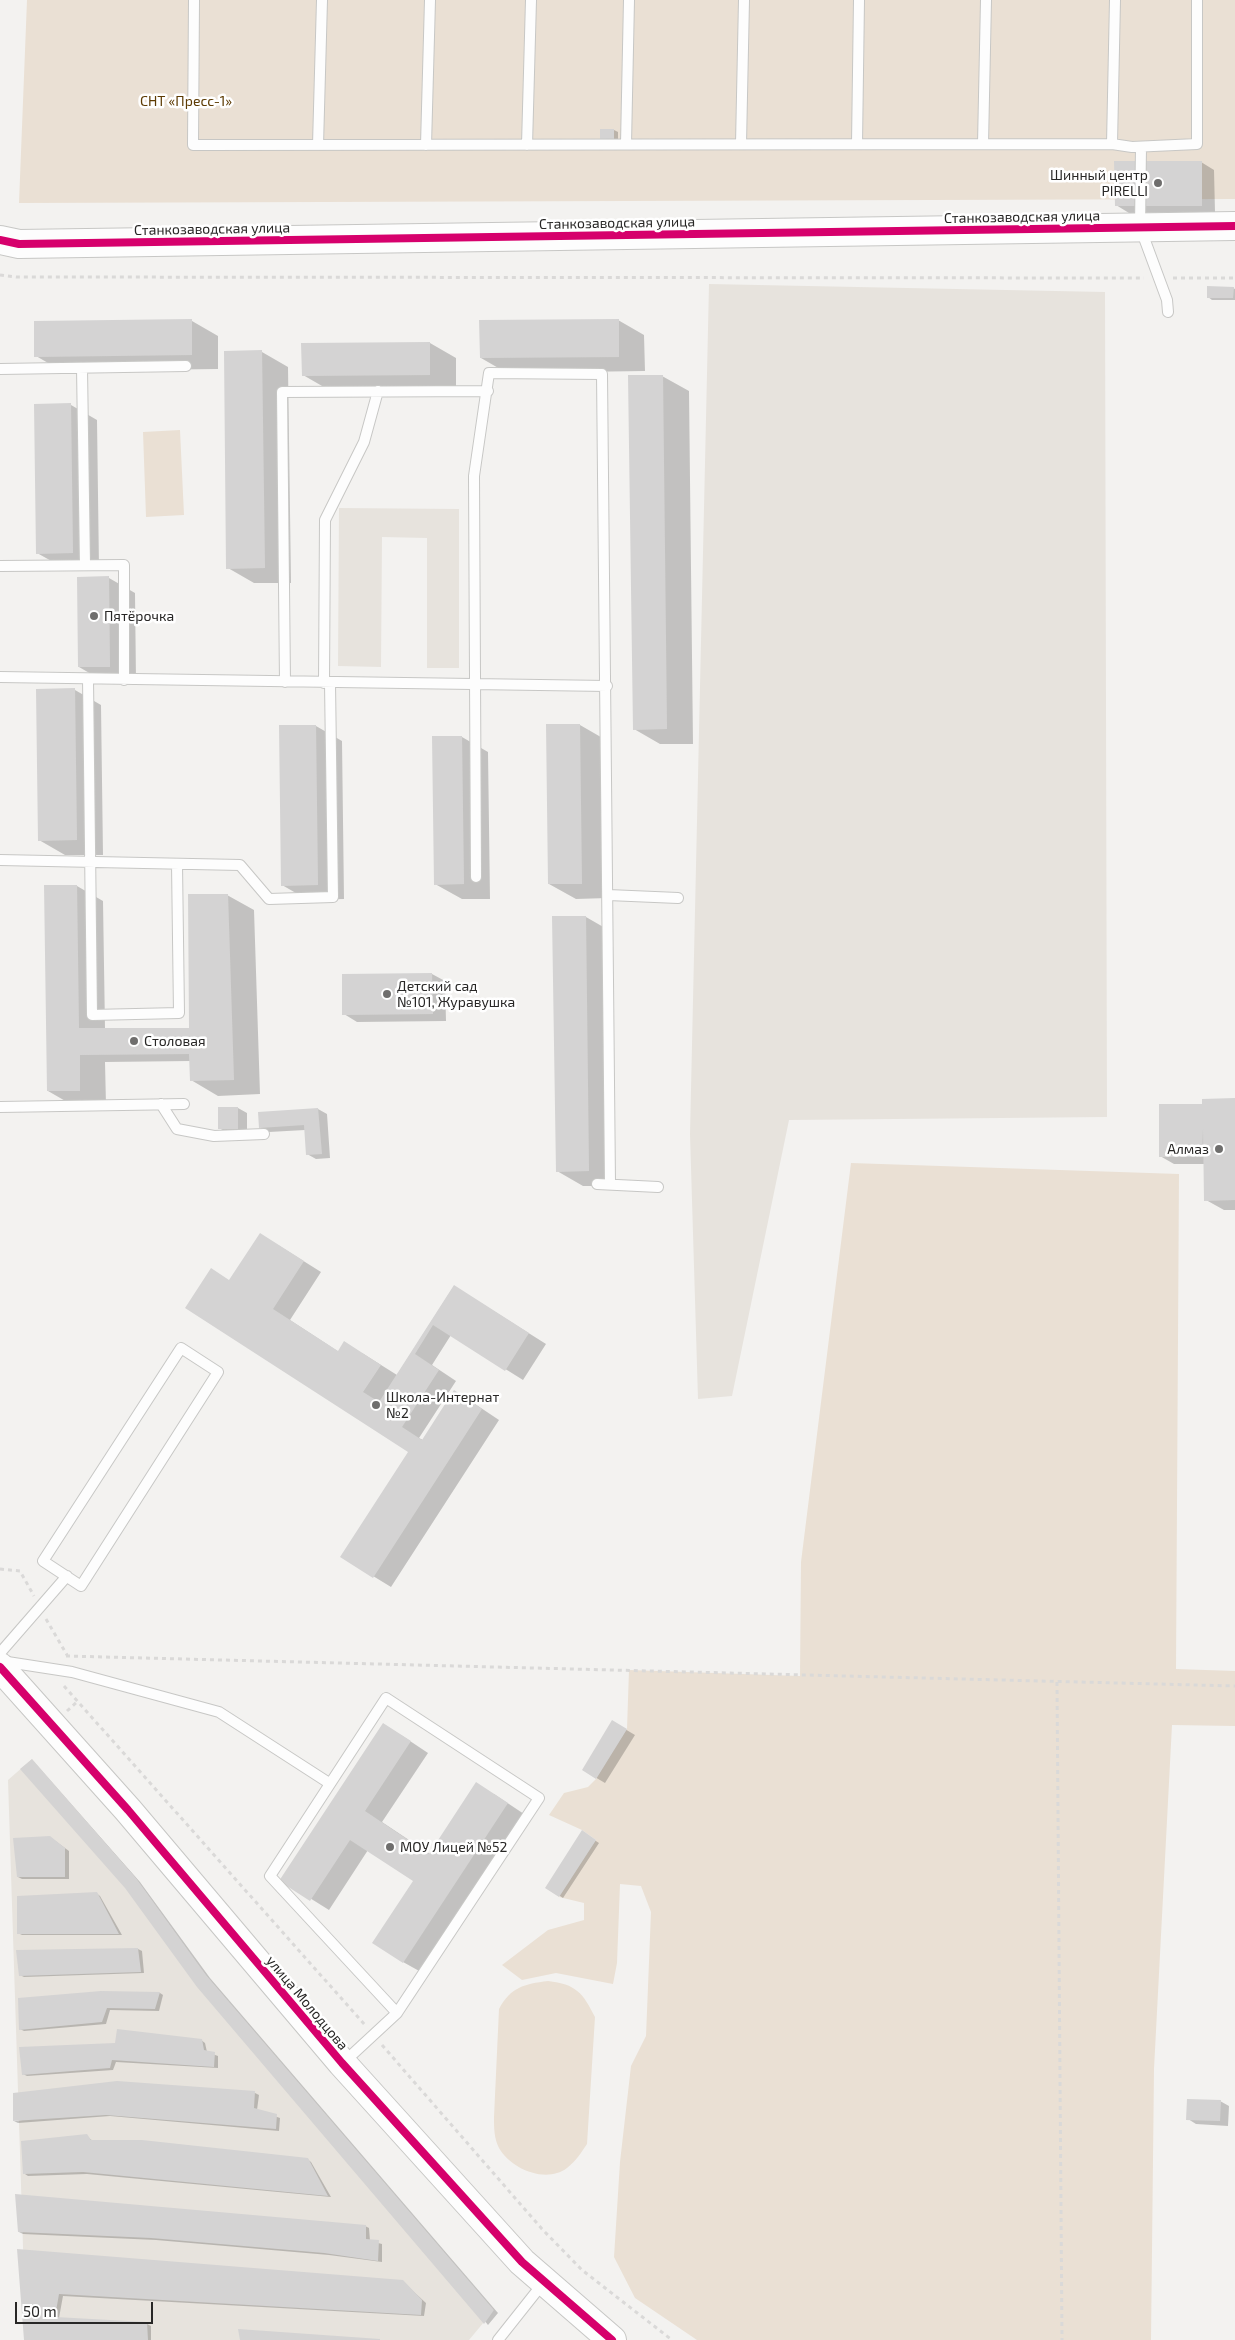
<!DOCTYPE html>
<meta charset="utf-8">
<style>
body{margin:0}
#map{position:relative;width:1235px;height:2340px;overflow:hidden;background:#f3f2f0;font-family:"Exo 2",sans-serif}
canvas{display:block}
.scale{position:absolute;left:15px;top:2302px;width:138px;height:22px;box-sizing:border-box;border:2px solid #282726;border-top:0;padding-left:6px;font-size:15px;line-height:18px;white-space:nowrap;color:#282726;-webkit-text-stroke:4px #fff;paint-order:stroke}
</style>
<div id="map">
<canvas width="1235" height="2340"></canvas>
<div class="scale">50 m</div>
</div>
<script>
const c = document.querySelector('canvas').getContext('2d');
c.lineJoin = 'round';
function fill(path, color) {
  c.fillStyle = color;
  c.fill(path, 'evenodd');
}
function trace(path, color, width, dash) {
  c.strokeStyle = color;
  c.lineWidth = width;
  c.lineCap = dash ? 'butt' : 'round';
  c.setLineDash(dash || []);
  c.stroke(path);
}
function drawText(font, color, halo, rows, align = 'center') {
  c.font = font + ' "Exo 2",sans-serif';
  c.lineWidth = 5;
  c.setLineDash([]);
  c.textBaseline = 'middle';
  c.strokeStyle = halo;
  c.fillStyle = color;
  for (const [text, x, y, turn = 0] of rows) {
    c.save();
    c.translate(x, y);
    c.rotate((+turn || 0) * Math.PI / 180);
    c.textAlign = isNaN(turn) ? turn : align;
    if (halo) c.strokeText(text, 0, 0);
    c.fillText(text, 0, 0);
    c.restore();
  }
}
fill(new Path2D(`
 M709 284 1105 292 1107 1117 789 1120 732 1396 698 1399 690 1134Z
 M339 508 459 509V668H427V538L382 537 381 667 338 666Z
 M32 1759 136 1878 206 1975 494 2310 469 2340H26L8 1780Z`), '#e7e3dd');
fill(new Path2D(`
 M27 0H1235V199L19 203Z
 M180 430 184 515 146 517 143 432Z
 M851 1163 1179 1174 1176 1669 1235 1671V1726L1172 1725 1154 2069 1151 2340H697L635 2298 614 2257 620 2162 631 2066 646 2036 651 1912 641 1886 620 1884 617 1963 613 1984 556 1973 522 1980 502 1965 548 1930 584 1920V1903L559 1897 596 1840 582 1830 549 1815 564 1793 588 1787 596 1779 627 1729 629 1670 800 1676 801 1562Z
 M548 1981C576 1984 583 1993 595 2017L587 2144C581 2153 576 2161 567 2168 546 2184 511 2169 499 2148 494 2138 494 2128 494 2117L499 2009C511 1987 524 1984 548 1981Z`), '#eae0d4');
fill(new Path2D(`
 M614 130 618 132V140H605L601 138Z
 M1201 162 1214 170 1215 212 1129 213 1116 205Z
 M1233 288 1235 289V300H1212L1208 297Z
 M618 320 644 335 645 371 507 373 481 358Z
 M192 321 218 336V369L62 371 36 356Z
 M430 343 456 358V389L329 390 303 375Z
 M262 352 288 367 291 583H254L228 568Z
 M662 376 689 391 693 744H660L634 729Z
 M35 405H71L97 420 99 568H64L37 553Z
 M109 578 135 593 136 681 105 682 79 667Z
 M75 690 101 705 103 855H65L39 840Z
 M580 725 606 740 608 898 576 899 549 884Z
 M316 726 342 741 344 899 308 900 282 885Z
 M462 737 488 752 490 899H462L435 884Z
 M45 886H77L103 901 105 1029 191 1030 227 895 254 910 260 1094 218 1096 191 1080V1061L105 1062 106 1105 74 1106 48 1091Z
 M586 917 612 932 615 1186H583L557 1171Z
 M432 974 445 981 446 1021 357 1022 344 1014 343 975Z
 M1235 1099V1210H1224L1206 1200 1205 1164H1174L1160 1156 1202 1105Z
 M219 1108H238L247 1113V1134L228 1133 219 1128Z
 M318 1109 327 1114 330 1158 316 1159 307 1154 305 1130 269 1132 260 1127Z
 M278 1245 321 1272 290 1320 339 1352 362 1353 397 1375 454 1286 546 1344 523 1380 451 1335 432 1365 456 1381 419 1438 423 1440 472 1402 499 1420 391 1587 342 1557 409 1452 231 1281Z
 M613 1722 635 1735 605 1783 583 1770Z
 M401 1735 428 1753 382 1822 430 1854 494 1794 524 1814 421 1972 403 1962 415 1881 368 1850 329 1910 281 1880Z
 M32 1760 140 1882 210 1978 498 2313 488 2325Z
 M582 1832 599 1843 563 1898 547 1887Z
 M54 1840 69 1851V1879H22L18 1877Z
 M96 1893 100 1896 122 1935H22L18 1933Z
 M138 1949 142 1951 144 1973 24 1977 20 1975Z
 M160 1993 163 1995 159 2011 110 2010 106 2024 24 2031 20 2029Z
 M201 2040 205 2043 207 2052 218 2056V2068L116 2062 113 2070 27 2076 23 2074Z
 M255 2093 259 2095 257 2110 280 2118 279 2131 110 2116 18 2123 14 2121Z
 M1220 2101 1229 2106 1228 2126 1196 2124 1188 2119Z
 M86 2136 93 2141 307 2159 311 2162 331 2197 87 2174 28 2176 25 2174Z
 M365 2226 369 2228 370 2241 382 2244V2262L329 2255 156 2240 23 2234 19 2232Z
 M19 2251 403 2282 426 2303 424 2316 63 2296 59 2318 147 2324 151 2326V2340H25Z`), '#0003');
fill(new Path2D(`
 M600 129H614V139H600Z
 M1114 161H1202V206H1115Z
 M1207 286 1234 287 1233 298H1207Z
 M192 319V355L34 357V321Z
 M619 319V357L480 358 479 320Z
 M430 342V375L302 376 301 343Z
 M262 350 265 568 226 569 224 351Z
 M628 375H663L667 729 633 730Z
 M71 403 73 553 36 554 34 404Z
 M109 576 110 667H78L77 577Z
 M75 688 77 840 38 841 36 689Z
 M546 724H580L582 884H548Z
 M279 725H316L318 885 281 886Z
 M432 736H462L464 884 434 885Z
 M44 885H77L79 1028H189L188 894H228L234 1080 190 1081 189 1054 80 1055V1091H47Z
 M552 916H586L589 1171 556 1172Z
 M432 973 433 1014 342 1015V974Z
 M1235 1098V1200L1204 1201 1203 1128 1202 1157H1159V1104H1202V1099Z
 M218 1107H238V1129H218Z
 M318 1108 322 1154 306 1155 304 1125 259 1128 258 1112Z
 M260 1233 304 1261 273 1309 338 1351 344 1341 381 1365 363 1392 379 1402 454 1285 529 1333 505 1371 433 1325 415 1354 439 1370 402 1427 422 1440 454 1390 482 1409 373 1578 340 1557 408 1452 185 1308 211 1268 229 1280Z
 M612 1720 627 1729 596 1779 582 1770Z
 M383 1723 411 1741 365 1811 429 1854 476 1782 508 1803 403 1963 372 1943 413 1881 350 1840 310 1901 279 1881Z
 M32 1759 136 1878 206 1975 494 2310 484 2324 197 1987 125 1888 20 1769Z
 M582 1830 596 1840 559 1897 545 1888Z
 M50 1836 65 1848V1877H17L13 1838Z
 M97 1892 119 1934H17V1896Z
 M138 1948 141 1972 19 1976 16 1950Z
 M101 1991 160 1992 155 2009 107 2008 102 2022 19 2030 18 1998Z
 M117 2029 202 2039 204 2050 215 2052 214 2067 112 2060 110 2068 22 2075 19 2047 115 2043Z
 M117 2081 255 2091 254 2108 277 2114 276 2129 106 2115 13 2121V2093Z
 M1187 2099 1221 2100 1220 2121 1186 2120Z
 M87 2134 91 2140H142L308 2158 328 2196 83 2172 23 2174 21 2141Z
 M15 2194 366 2225V2239L379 2240 378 2261 324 2253 151 2238 18 2232Z
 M17 2249 403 2280 422 2300 421 2315 59 2294 55 2317 147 2322 148 2340H24Z
 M238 2329 380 2339V2340H240Z`), '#d4d3d3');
const lane = new Path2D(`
 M194 0 193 145 1112 144 1132 147 1197 144V0
 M626 144 629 0
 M741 144 744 0
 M857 144 859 0
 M983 144 986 0
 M1112 144 1115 0
 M318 145 322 0
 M426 145 430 0
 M527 145 531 0
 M1141 147 1140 227 1167 300 1168 312
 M82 368 85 565
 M0 369 186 366
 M0 566 124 565V680
 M0 677 607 686
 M88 679 92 1015 179 1013 177 864
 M285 682 282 392 488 391
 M324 683 325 520 364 442 378 391
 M0 860 240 865 269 899 333 897 330 683
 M476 877 474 476 489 373 602 374 610 1183
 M608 895 678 898
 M161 1104 177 1129 214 1136 264 1134
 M0 1107 184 1104
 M597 1184 658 1187
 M181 1348 218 1372 81 1586 43 1561Z
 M0 1653 67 1576
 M1 1661 72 1672 219 1712 329 1783
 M386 1698 539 1798 397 2013 270 1876Z
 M343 2063 397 2013
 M498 2340 544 2282`);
const secondary = new Path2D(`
 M0 240 19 244 1235 226
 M0 1667 128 1810 342 2063 522 2262 612 2340`);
trace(lane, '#c7c7c5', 12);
trace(secondary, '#c7c7c5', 30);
trace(new Path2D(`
 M0 275 16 277 1144 278
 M1173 278H1235
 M0 1569 20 1571 34 1596
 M46 1619 67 1655
 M66 1656 1235 1686
 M1057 1682 1062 2340
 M64 1686 365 2025
 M67 1711 78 1701
 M382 2045 542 2229 582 2270 672 2340`), '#dad9d8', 3, [4, 4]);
trace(lane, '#fdfdfd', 10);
trace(secondary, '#fdfdfd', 28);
trace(new Path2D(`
 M0 240 19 244 1235 226
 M0 1667 128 1810 342 2063 522 2262 612 2340`), '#d6006c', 8);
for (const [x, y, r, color] of [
 [1158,183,5,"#6f6e6d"],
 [94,616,5,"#6f6e6d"],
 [387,994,5,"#6f6e6d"],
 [134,1041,5,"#6f6e6d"],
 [1219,1149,5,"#6f6e6d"],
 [376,1405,5,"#6f6e6d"],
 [390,1847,5,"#6f6e6d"]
]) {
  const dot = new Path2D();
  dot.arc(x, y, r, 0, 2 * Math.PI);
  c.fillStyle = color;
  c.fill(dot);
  trace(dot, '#fff', 2);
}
drawText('14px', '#5d3b03', '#fff', [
 ["СНТ «Пресс-1»",186,101]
]);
drawText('14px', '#282726', '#fff', [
 ["Шинный центр",1148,175,"right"],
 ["PIRELLI",1148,191,"right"],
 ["Пятёрочка",104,616],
 ["Детский сад",397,986],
 ["№101, Журавушка",397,1002],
 ["Столовая",144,1041],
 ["Алмаз",1209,1149,"right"],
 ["Школа-Интернат",386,1397],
 ["№2",386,1413],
 ["МОУ Лицей №52",400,1847]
], 'left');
drawText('14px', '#282726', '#fff', [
 ["Станкозаводская улица",1022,217,-1],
 ["Станкозаводская улица",617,223,-1],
 ["Станкозаводская улица",212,229,-1],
 ["улица Молодцова",307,2003,50]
]);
</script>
